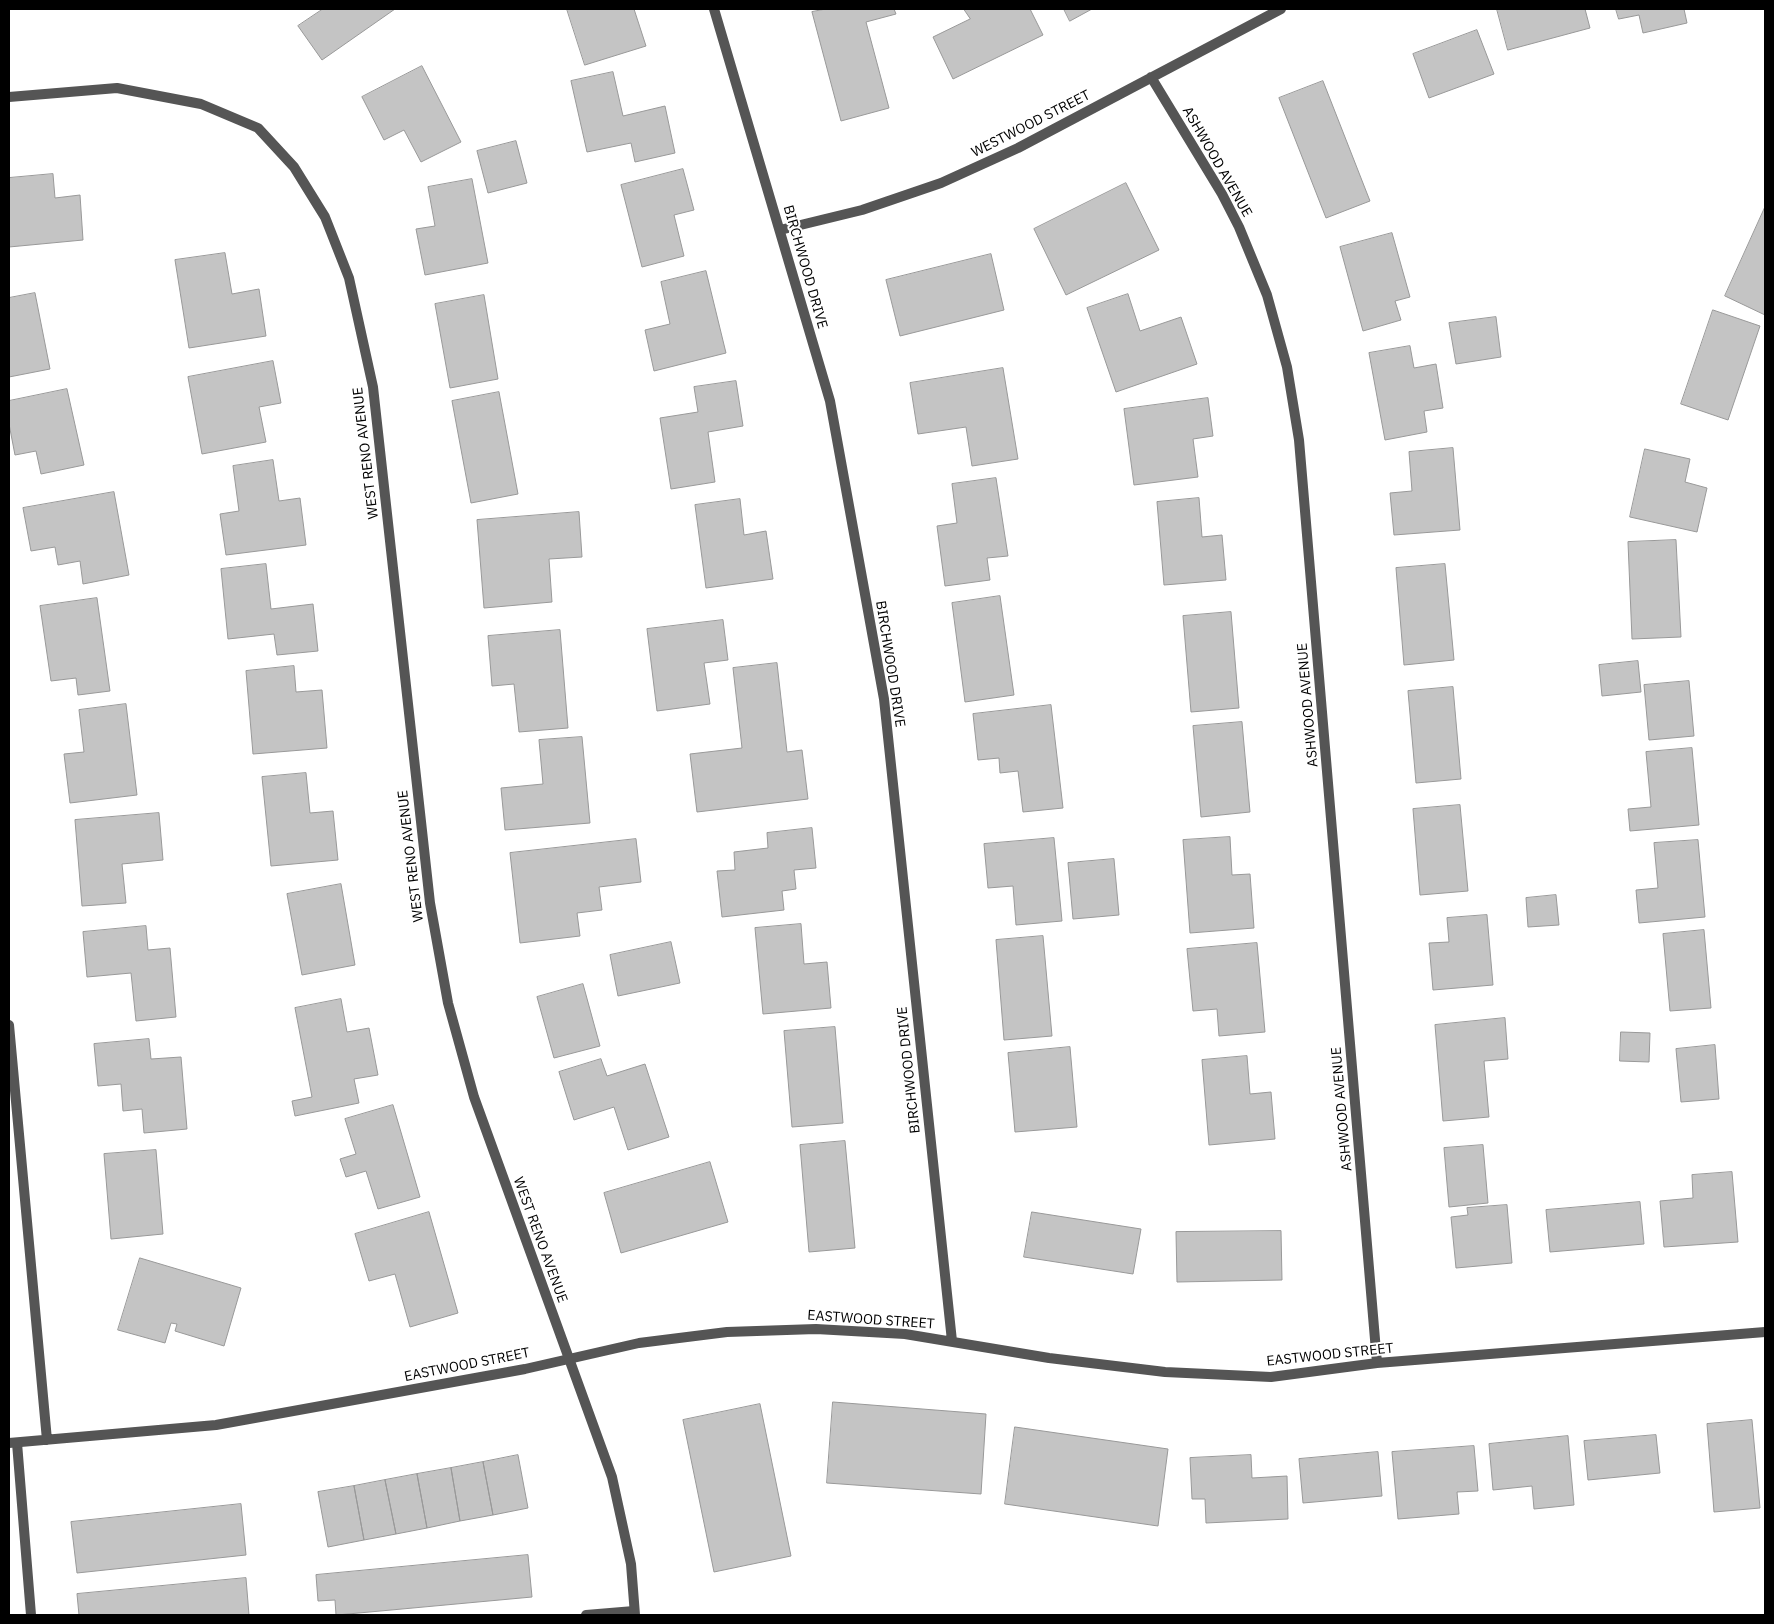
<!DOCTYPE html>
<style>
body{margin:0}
#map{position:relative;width:1774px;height:1624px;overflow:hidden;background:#fff;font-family:"IBM Plex Sans",sans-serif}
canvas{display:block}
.frame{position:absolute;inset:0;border:10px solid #000;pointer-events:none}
</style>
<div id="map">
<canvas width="1774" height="1624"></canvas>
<div class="frame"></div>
</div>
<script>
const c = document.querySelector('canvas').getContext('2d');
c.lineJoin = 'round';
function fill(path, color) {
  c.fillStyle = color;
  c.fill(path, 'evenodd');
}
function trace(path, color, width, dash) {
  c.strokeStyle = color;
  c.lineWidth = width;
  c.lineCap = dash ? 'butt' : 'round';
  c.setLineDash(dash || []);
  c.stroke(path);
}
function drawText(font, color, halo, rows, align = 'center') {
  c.font = font + ' "IBM Plex Sans",sans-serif';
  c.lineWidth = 4;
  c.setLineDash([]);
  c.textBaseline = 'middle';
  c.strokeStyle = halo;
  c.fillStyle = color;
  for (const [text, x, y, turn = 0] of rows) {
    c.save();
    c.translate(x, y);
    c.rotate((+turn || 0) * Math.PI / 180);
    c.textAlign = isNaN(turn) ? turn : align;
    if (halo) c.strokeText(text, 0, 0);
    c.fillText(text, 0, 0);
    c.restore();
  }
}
const building = new Path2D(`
 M323 9H395L322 60 298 26Z
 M567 9H634L646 46 585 65Z
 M826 9H894L896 14 866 22 889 108 841 121 812 12Z
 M964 9H1030L1043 35 953 79 933 37 970 19Z
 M1064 9H1092L1070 21Z
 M1497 9H1585L1590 28 1508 50Z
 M1616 9H1684L1687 23 1643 33 1639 15 1619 19Z
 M1477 30 1494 74 1429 98 1413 54Z
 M422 66 461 142 421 162 404 130 384 140 362 97Z
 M613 72 623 116 665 106 675 153 635 162 631 143 587 152 571 81Z
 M1323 81 1370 201 1326 218 1279 98Z
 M516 141 527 183 488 193 477 151Z
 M683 169 694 210 674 215 684 256 642 267 621 185Z
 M53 174 55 198 80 195 83 240 9 247V178Z
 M472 179 488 263 425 275 416 229 435 226 428 187Z
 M1126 183 1159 250 1066 295 1034 229Z
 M1765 207V315L1725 296Z
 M1392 233 1410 297 1395 301 1401 320 1363 331 1340 247Z
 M225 253 232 294 259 289 266 336 189 348 175 260Z
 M991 254 1004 310 900 336 886 280Z
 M706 271 726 353 654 371 645 330 670 324 661 282Z
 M35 293 50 369 9 377V298Z
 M1128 294 1140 331 1181 317 1197 364 1116 392 1087 308Z
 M484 295 498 379 450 388 435 304Z
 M1713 310 1760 326 1728 420 1681 404Z
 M1496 317 1501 357 1456 364 1449 323Z
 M1410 346 1414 368 1436 364 1443 408 1424 411 1427 432 1385 440 1369 353Z
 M273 361 281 403 259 407 266 442 202 454 188 377Z
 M1003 368 1018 459 972 466 966 427 918 434 910 383Z
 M736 381 743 426 708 432 715 482 671 489 660 418 698 412 694 387Z
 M67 389 84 465 41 474 36 451 15 455 9 424V401Z
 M499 392 518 494 471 503 452 401Z
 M1208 398 1213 436 1193 439 1198 477 1134 485 1124 409Z
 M1453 448 1460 530 1394 535 1390 493 1412 491 1409 452Z
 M1645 449 1690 459 1685 482 1707 488 1697 532 1630 517Z
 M273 460 279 501 300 498 306 545 226 555 220 514 239 511 233 466Z
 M996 478 1008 556 987 558 990 580 945 586 937 526 957 523 952 484Z
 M114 492 129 575 83 584 80 561 58 565 55 547 31 551 23 508Z
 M1199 498 1202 537 1222 535 1226 580 1164 585 1157 502Z
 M740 499 744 535 766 531 773 579 706 588 695 505Z
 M579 512 582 557 549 559 552 602 484 608 477 520Z
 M1676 540 1681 637 1632 639 1628 542Z
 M266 564 271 609 313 604 318 651 277 655 274 634 228 639 221 569Z
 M1445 564 1454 660 1404 665 1396 568Z
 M1000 596 1014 695 965 702 952 603Z
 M97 598 110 691 78 695 76 678 51 681 40 606Z
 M1231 612 1239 708 1191 712 1183 616Z
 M723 620 728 660 704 663 710 704 657 711 647 629Z
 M560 630 568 728 519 732 514 684 492 686 488 636Z
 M1638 661 1641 692 1602 696 1599 665Z
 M777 663 787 752 802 750 808 799 697 812 690 754 742 748 733 668Z
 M294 666 296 692 322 690 327 748 253 754 246 671Z
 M1689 681 1694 736 1649 740 1644 685Z
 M1453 687 1461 779 1416 783 1408 691Z
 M126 704 137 795 70 803 64 754 84 752 79 710Z
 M1051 705 1063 808 1023 812 1018 771 1000 773 999 758 978 760 973 714Z
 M1242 722 1250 812 1201 817 1193 726Z
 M582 737 590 823 505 830 501 788 543 784 539 740Z
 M1692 748 1699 825 1630 831 1628 809 1651 807 1646 752Z
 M306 773 310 813 333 811 338 860 271 866 262 777Z
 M1460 805 1468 891 1420 895 1413 809Z
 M159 813 163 860 122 864 126 903 82 906 75 820Z
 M812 828 816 868 794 870 796 889 782 891 784 910 722 917 717 871 735 870 734 852 768 848 767 833Z
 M1230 837 1232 875 1250 874 1254 928 1190 933 1183 840Z
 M1054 838 1062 921 1016 925 1013 886 988 888 984 844Z
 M636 839 641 882 599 887 602 910 577 913 580 936 520 943 510 853Z
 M1698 840 1705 917 1639 923 1636 890 1658 888 1654 843Z
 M1114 859 1119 915 1073 919 1068 863Z
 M341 884 355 965 302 975 287 894Z
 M1556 895 1559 925 1528 927 1526 898Z
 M1487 915 1493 985 1433 990 1429 943 1449 942 1447 918Z
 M801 924 804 964 827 962 831 1008 763 1014 755 928Z
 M146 926 148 950 170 948 176 1017 136 1021 131 973 87 977 83 932Z
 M1704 930 1711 1008 1670 1011 1663 934Z
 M1043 936 1052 1036 1004 1040 996 940Z
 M671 942 680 983 618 996 610 955Z
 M1257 943 1265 1032 1219 1036 1217 1009 1193 1011 1187 949Z
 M583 984 600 1046 554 1058 537 997Z
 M341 999 347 1032 369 1028 378 1075 354 1079 359 1103 295 1116 292 1101 312 1097 295 1008Z
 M1505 1018 1508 1059 1484 1061 1489 1117 1443 1121 1435 1025Z
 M835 1027 843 1123 792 1127 784 1031Z
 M1621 1032 1650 1033 1649 1062 1620 1061Z
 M149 1039 151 1059 181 1057 187 1129 144 1133 142 1109 123 1111 121 1084 98 1086 94 1044Z
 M1715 1045 1719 1099 1681 1102 1676 1049Z
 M1070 1047 1077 1127 1015 1132 1008 1053Z
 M1247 1056 1250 1094 1271 1092 1275 1139 1209 1145 1202 1060Z
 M601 1059 607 1076 645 1064 669 1137 628 1150 614 1107 574 1120 559 1072Z
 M393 1105 420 1197 378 1209 366 1171 346 1177 340 1159 356 1154 345 1119Z
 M845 1141 855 1248 809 1252 800 1145Z
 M1483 1145 1488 1203 1449 1207 1444 1148Z
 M156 1150 163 1234 111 1239 104 1154Z
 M710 1162 728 1222 621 1253 604 1193Z
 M1732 1172 1738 1242 1664 1247 1660 1201 1693 1198 1692 1175Z
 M1640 1202 1644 1244 1550 1252 1546 1210Z
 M1507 1205 1512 1263 1456 1268 1451 1217 1468 1215 1467 1208Z
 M429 1212 458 1313 410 1327 395 1274 369 1281 355 1234Z
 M1032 1212 1141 1229 1133 1274 1024 1257Z
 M1281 1231 1282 1280 1177 1282 1176 1232Z
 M140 1258 241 1288 224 1346 175 1331 177 1324 171 1323 165 1343 118 1330Z
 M833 1402 986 1414 981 1494 827 1483Z
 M760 1404 791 1556 714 1572 683 1420Z
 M1752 1420 1760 1508 1714 1512 1707 1424Z
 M1015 1427 1168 1449 1158 1526 1005 1504Z
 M1656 1435 1660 1473 1588 1480 1584 1441Z
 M1568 1436 1574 1505 1534 1509 1532 1486 1493 1490 1489 1444Z
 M1474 1446 1478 1491 1457 1492 1459 1514 1398 1519 1392 1452Z
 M1378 1452 1382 1496 1303 1503 1299 1459Z
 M518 1455 528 1508 493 1515 483 1462Z
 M1251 1455 1252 1478 1287 1476 1288 1519 1206 1523 1205 1499H1192L1190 1458Z
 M483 1462 493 1515 460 1521 451 1468Z
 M451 1468 460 1521 427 1528 417 1474Z
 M417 1474 427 1528 396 1534 385 1480Z
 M385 1480 396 1534 364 1540 354 1486Z
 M354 1486 364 1540 328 1547 318 1492Z
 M241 1504 246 1555 77 1573 71 1522Z
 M528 1555 532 1597 337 1615H336L335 1600 318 1601 316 1575Z
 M246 1578 249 1615H79L77 1594Z`);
fill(building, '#c4c4c4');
trace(building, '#999', 1);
trace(new Path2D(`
 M17 1443 31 1615
 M586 1615 634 1611`), '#555', 10);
trace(new Path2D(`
 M714 9 830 401 884 699 952 1341
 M1151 77 1222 194 1239 227 1267 295 1287 367 1299 440 1377 1363
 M9 97 117 88 201 104 258 128 294 167 325 217 349 278 373 387 430 903 448 1003 474 1097 612 1477 631 1564 635 1615
 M780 230 862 210 941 183 1018 148 1281 9
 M9 1025 47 1440
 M9 1443 216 1425 525 1369 639 1343 727 1332 816 1329 905 1334 1049 1358 1165 1372 1271 1377 1377 1363 1765 1332`), '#555', 10);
drawText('14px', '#000', '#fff', [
 ["WESTWOOD STREET",1031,124,-27],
 ["ASHWOOD AVENUE",1217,162,60],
 ["BIRCHWOOD DRIVE",805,267,74],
 ["WEST RENO AVENUE",366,453,-97],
 ["BIRCHWOOD DRIVE",890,664,81],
 ["ASHWOOD AVENUE",1308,705,-95],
 ["WEST RENO AVENUE",411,856,-97],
 ["BIRCHWOOD DRIVE",909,1070,-96],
 ["ASHWOOD AVENUE",1342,1109,-95],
 ["WEST RENO AVENUE",540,1240,70],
 ["EASTWOOD STREET",871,1320,4],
 ["EASTWOOD STREET",1330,1355,-6],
 ["EASTWOOD STREET",467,1365,-11]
]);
</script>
